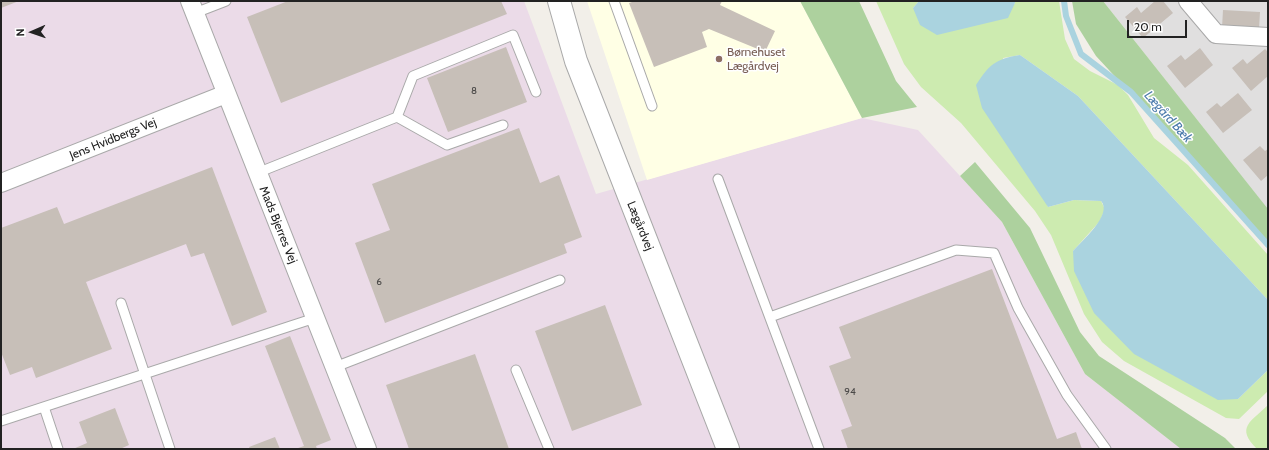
<!DOCTYPE html>
<meta charset="utf-8">
<style>
body{margin:0}
#map{position:relative;width:1269px;height:450px;overflow:hidden;background:#f2efe9;font-family:Cabin,sans-serif}
canvas{display:block}
.frame{position:absolute;inset:0;border:2px solid #222;pointer-events:none}
.north{position:absolute;left:12px;top:12px;width:40px;height:40px;-webkit-text-stroke:3px #fff;paint-order:stroke;rotate:268deg;font-size:11px;font-weight:700;line-height:16px;text-align:center;color:#222}
.north::after{content:'';display:block;margin:auto;width:14px;height:18px;background:#222;clip-path:polygon(50% 0,100% 100%,50% 72%,0 100%)}
.scale{position:absolute;left:1127px;top:20px;width:60px;height:18px;box-sizing:border-box;border:2px solid #222;border-top:0;padding-left:5px;font-size:12px;line-height:14px;white-space:nowrap;color:#222;-webkit-text-stroke:3px #fff;paint-order:stroke}
</style>
<div id="map">
<canvas width="1269" height="450"></canvas>
<div class="frame"></div>
<div class="north">N</div>
<div class="scale">20 m</div>
</div>
<script>
const c = document.querySelector('canvas').getContext('2d');
c.lineJoin = 'round';
function fill(path, color) {
  c.fillStyle = color;
  c.fill(path, 'evenodd');
}
function trace(path, color, width, dash) {
  c.strokeStyle = color;
  c.lineWidth = width;
  c.lineCap = dash ? 'butt' : 'round';
  c.setLineDash(dash || []);
  c.stroke(path);
}
function drawText(font, color, halo, rows, align = 'center') {
  c.font = font + ' Cabin,sans-serif';
  c.lineWidth = 3;
  c.setLineDash([]);
  c.textBaseline = 'middle';
  c.strokeStyle = halo;
  c.fillStyle = color;
  for (const [text, x, y, turn = 0] of rows) {
    c.save();
    c.translate(x, y);
    c.rotate((+turn || 0) * Math.PI / 180);
    c.textAlign = isNaN(turn) ? turn : align;
    if (halo) c.strokeText(text, 0, 0);
    c.fillText(text, 0, 0);
    c.restore();
  }
}
fill(new Path2D(`
 M1103 1H1268V209L1267 208Z`), '#e0dfdf');
fill(new Path2D(`
 M1 1H524L596 194 862 118 918 130 1002 222 1085 374 1181 449H1Z`), '#ebdbe8');
fill(new Path2D(`
 M587 1H800L862 118 647 180Z`), '#ffffe5');
fill(new Path2D(`
 M876 1H919L913 8 1015 4V1H1059L1065 39 1074 59 1090 71 1118 85 1128 95 1154 138 1188 165 1268 255V300L1078 96 1020 55 1003 58 1048 207 1074 200 1101 201 1105 209 1100 221 1073 251 1238 399 1268 370V391L1239 419 1226 418 1124 361 1102 342 1084 314 1051 235 1035 211 961 123 921 87 904 64Z
 M1268 405V449H1257C1235 427 1251 422 1268 405Z`), '#cdebb0');
fill(new Path2D(`
 M800 1H859L896 81 917 107 862 118Z
 M1072 1H1103L1268 209V242L1096 56 1076 24Z
 M975 162 1030 228 1080 332 1099 356 1225 438 1236 449H1181L1085 374 1002 222 960 176Z`), '#add19e');
fill(new Path2D(`
 M919 1H1015V3L1008 18 937 35 920 25 913 8Z
 M1020 55 1078 96 1268 300V370L1238 399 1218 400 1134 354 1094 313 1074 271 1073 251C1082 241 1113 214 1101 201L1074 200 1048 207 982 108 976 85C989 65 995 59 1020 55Z`), '#aad3df');
trace(new Path2D(`
 M1064 1 1066 16 1081 54 1131 92 1268 245`), '#aad3df', 6);
fill(new Path2D(`
 M1 1H19L1 8Z
 M288 1H501L507 14 281 103 247 17Z
 M635 1H722L720 5 775 31 765 52 709 29 702 32 707 47 654 67 629 3Z
 M1155 1H1163L1173 13 1143 38 1125 17 1137 7 1141 13Z
 M1223 10 1260 12 1259 29 1222 28Z
 M506 47 527 102 448 132 427 78Z
 M1200 48 1213 65 1185 88 1167 66 1181 55 1185 60Z
 M1265 49 1268 52V76L1251 91 1232 68 1243 59 1247 64Z
 M1238 93 1252 110 1223 133 1206 112 1217 103 1221 107Z
 M519 128 540 183 559 175 582 237 564 244 567 253 385 323 355 243 390 230 372 184Z
 M1260 146 1265 151 1268 149V175L1261 181 1243 160Z
 M212 167 267 312 232 326 204 253 191 257 186 244 86 282 112 349 36 378 32 367 10 375 1 352V228L57 207 64 224Z
 M992 269 1057 439 1076 432 1082 449H848L841 430 852 426 829 366 851 358 839 327Z
 M605 305 642 405 572 431 535 331Z
 M290 336 331 440 316 446 317 449H295L304 446 265 346Z
 M475 354 509 449H409L386 385Z
 M115 408 129 445 120 449H73L87 443 79 422Z
 M275 437 280 449H250L249 447Z`), '#c7bfb8');
const service = new Path2D(`
 M614 1 652 106
 M195 13 226 1
 M397 117 447 145 503 125
 M257 173 397 117 413 76 513 35 536 92
 M718 179 819 449
 M121 303 170 449
 M770 317 956 250 994 253 1018 308 1067 395 1106 449
 M335 367 560 280
 M516 370 549 449
 M44 407 58 449
 M1 421 315 318`);
const minor = new Path2D(`
 M190 1 367 449
 M1188 1 1216 34 1268 37
 M1 183 226 94`);
const tertiary = new Path2D(`
 M559 1 576 61 728 449`);
trace(service, '#a9a9a9', 11);
trace(minor, '#a9a9a9', 20);
trace(tertiary, '#a9a9a9', 24);
trace(service, '#fff', 9);
trace(minor, '#fff', 18);
trace(tertiary, '#fff', 22);
for (const [x, y, r, color] of [
 [719,59,4,"#8d6e63"]
]) {
  const dot = new Path2D();
  dot.arc(x, y, r, 0, 2 * Math.PI);
  c.fillStyle = color;
  c.fill(dot);
  trace(dot, '#fff', 1.5);
}
drawText('10px', '#4b4948', null, [
 ["8",474,91],
 ["6",379,282],
 ["94",850,392]
]);
drawText('12px', '#785e54', '#fff', [
 ["Børnehuset",727,52],
 ["Lægårdvej",727,66]
], 'left');
drawText('12px', '#222', '#fff', [
 ["Jens Hvidbergs Vej",113,139,-22],
 ["Mads Bjerres Vej",278,225,68],
 ["Lægårdvej",640,226,68]
]);
drawText('italic 13px', '#4a7aab', '#fff', [
 ["Lægård Bæk",1168,117,48]
]);
</script>
